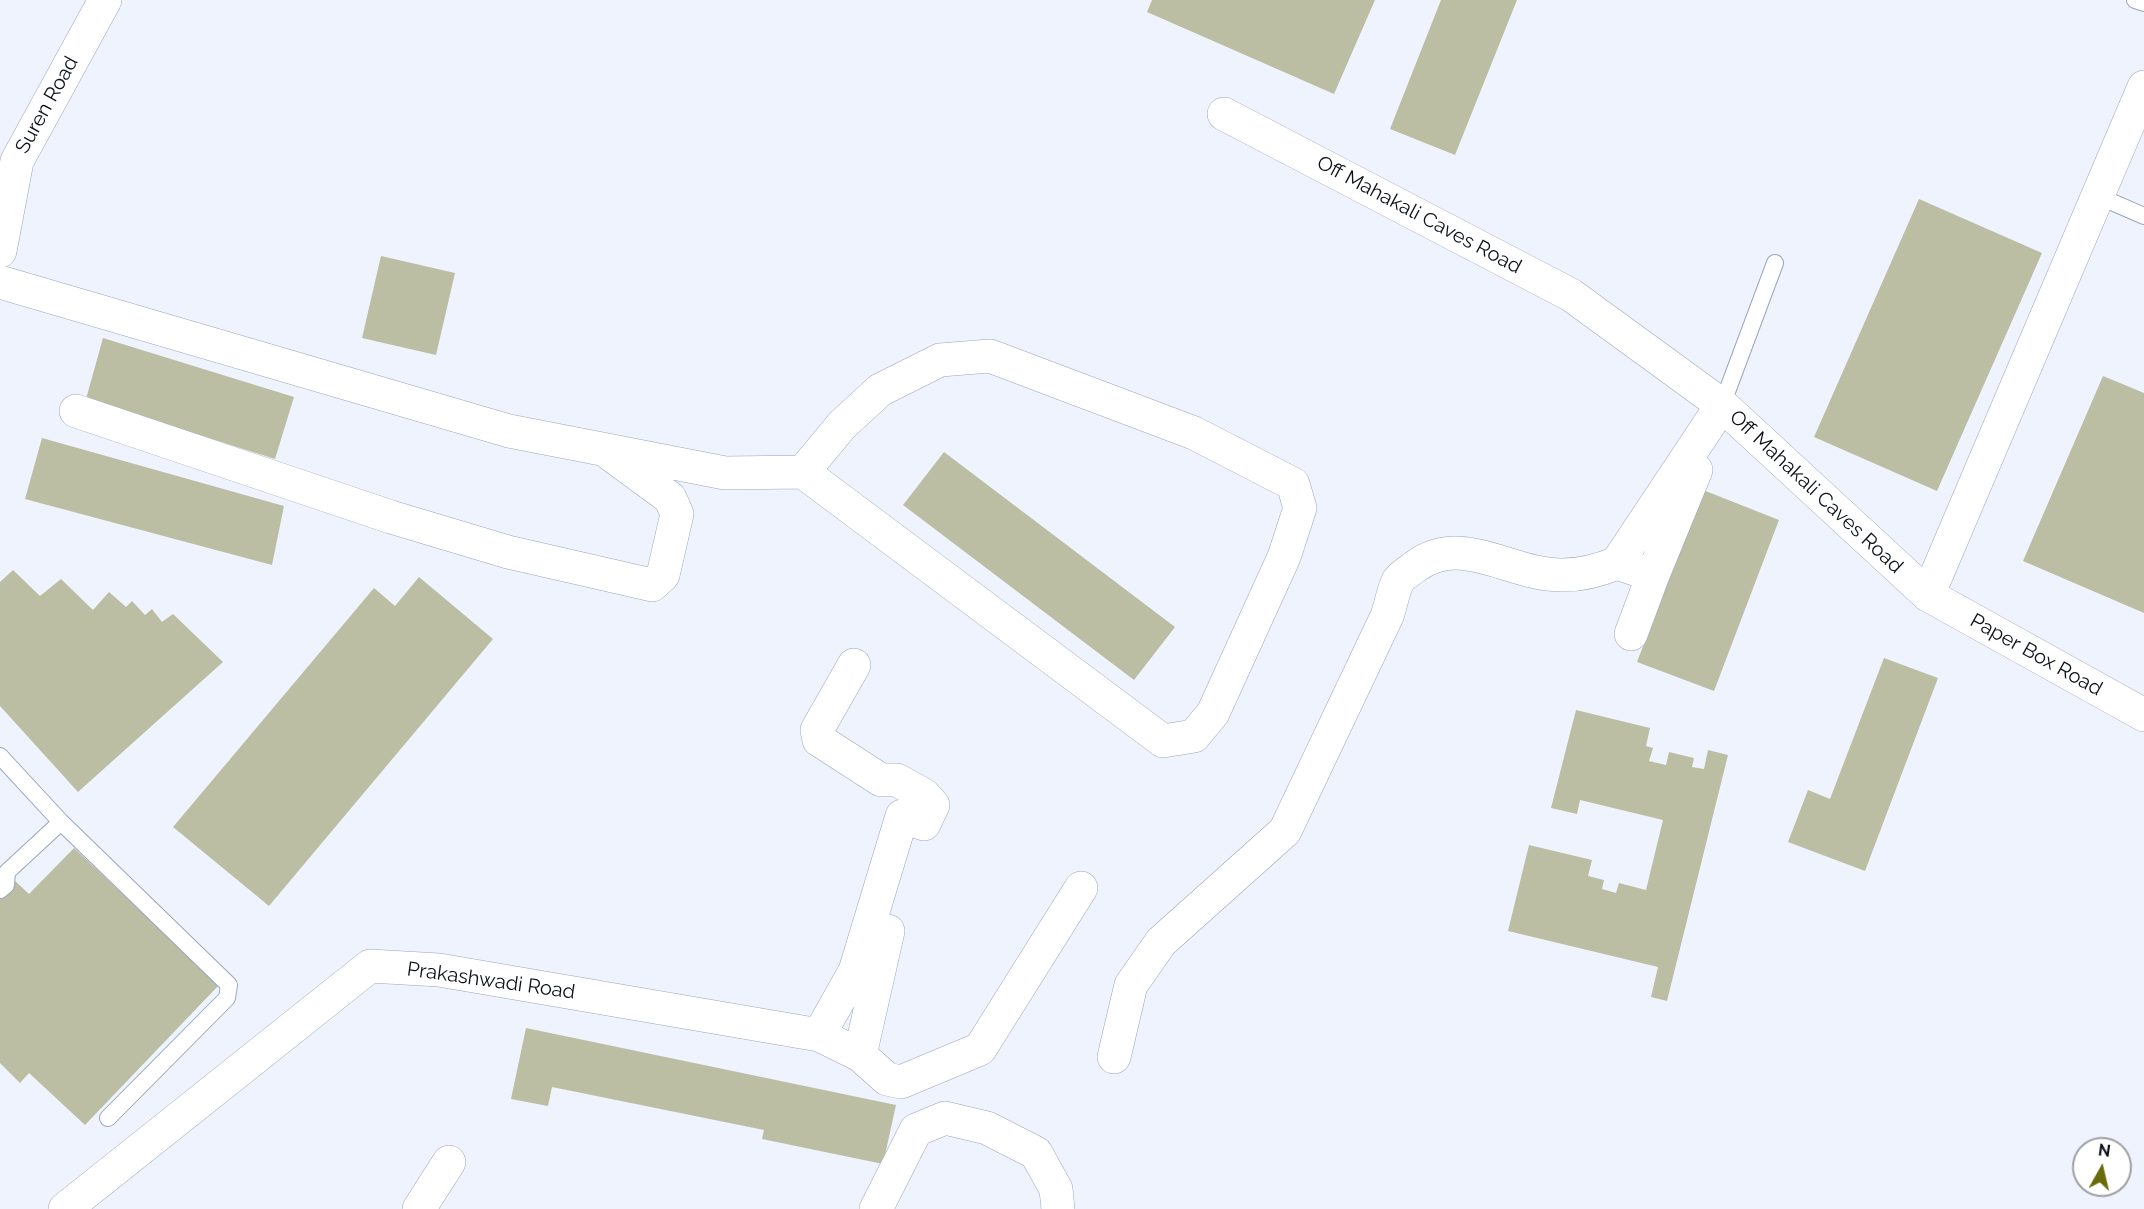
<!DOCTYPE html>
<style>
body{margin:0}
#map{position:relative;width:2144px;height:1209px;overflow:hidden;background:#eef3fe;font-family:Raleway,sans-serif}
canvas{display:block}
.north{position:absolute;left:2072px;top:1137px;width:60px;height:60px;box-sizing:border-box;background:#fff;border:2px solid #9ea0a3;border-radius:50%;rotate:8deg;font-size:16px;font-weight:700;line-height:24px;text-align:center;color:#0c1119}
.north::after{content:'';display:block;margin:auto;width:21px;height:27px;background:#696b0a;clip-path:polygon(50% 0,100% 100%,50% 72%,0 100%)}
</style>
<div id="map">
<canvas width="2144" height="1209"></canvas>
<div class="north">N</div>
</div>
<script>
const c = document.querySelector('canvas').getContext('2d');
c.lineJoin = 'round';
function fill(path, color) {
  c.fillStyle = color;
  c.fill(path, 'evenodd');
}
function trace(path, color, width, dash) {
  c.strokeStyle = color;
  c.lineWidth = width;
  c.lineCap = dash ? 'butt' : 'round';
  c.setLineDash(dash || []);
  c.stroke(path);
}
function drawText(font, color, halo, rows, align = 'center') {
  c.font = font + ' Raleway,sans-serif';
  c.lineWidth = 4.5;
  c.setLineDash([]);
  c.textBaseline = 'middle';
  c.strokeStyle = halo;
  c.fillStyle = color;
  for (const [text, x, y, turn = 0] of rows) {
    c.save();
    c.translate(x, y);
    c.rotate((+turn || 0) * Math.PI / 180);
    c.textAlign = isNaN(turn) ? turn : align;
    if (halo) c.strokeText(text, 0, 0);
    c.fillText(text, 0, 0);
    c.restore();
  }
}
fill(new Path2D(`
 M1152 0H1375L1334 94 1147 12Z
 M1441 0H1517L1455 155 1390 129Z
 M1919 199 2042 253 1937 491 1814 437Z
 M381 256 455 273 436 355 362 338Z
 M103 338 294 397 275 459 86 399Z
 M2103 376 2144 393V613L2023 561Z
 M42 438 284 506 272 565 25 499Z
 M944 452 1175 627 1134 680 903 505Z
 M1703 490 1779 520 1714 691 1637 662Z
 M13 570 40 596 61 579 93 610 109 592 126 607 132 601 145 615 152 609 162 622 173 614 223 662 78 792 0 706V582Z
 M419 577 493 639 269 906 173 827 374 588 395 606Z
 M1884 658 1938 678 1865 871 1788 842 1808 790 1830 799Z
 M1576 710 1650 728 1646 746 1653 748 1649 761 1666 765 1669 752 1694 758 1692 767 1704 769 1708 750 1728 755 1667 1001 1651 997 1658 967 1508 931 1529 845 1592 860 1588 876 1604 880 1602 889 1616 893 1619 883 1646 890 1663 820 1580 800 1577 814 1551 808Z
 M74 848 219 985 85 1125 29 1073 20 1083 0 1063V894L14 880 29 894Z
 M526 1028 896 1105 883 1164 762 1139 764 1130 552 1087 548 1106 511 1099Z`), '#bcbea3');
const service = new Path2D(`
 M2135 0 2144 3
 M2098 196 2144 216
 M1722 405 1775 263
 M0 756 61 822 229 985 227 998 108 1118
 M0 890 6 885 7 872 61 822`);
const minor = new Path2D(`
 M1224 114 1571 295 1722 405 1928 595 2144 715
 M0 251 17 161 105 0
 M0 282 509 431 725 473 803 472 1163 741 1194 736 1213 713 1284 557 1300 508 1293 484 1194 433 990 356 940 360 880 390 842 425 803 472
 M76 411 391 517 508 552 652 585 663 575 677 514 670 498 610 454
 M1617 563 1653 575 1696 470
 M1928 595 2144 87
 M1631 634 1653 575
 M819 1035 855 971 902 816 924 824 933 805 924 795 897 780H881L819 740 817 730 854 665
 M860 1055 888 931
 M1114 1057 1131 985 1161 942 1285 831 1387 616C1391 605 1393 591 1398 581 1402 575 1411 570 1416 566 1463 532 1511 576 1563 575 1582 575 1600 570 1617 563L1722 405
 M65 1209 370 966 439 970 819 1035 860 1055 887 1079 901 1082 980 1049 1081 888
 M419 1209 449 1162
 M876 1209 916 1130 945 1118 987 1128 1036 1153 1056 1189 1058 1209`);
trace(service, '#99a6be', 18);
trace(minor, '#99a6be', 34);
trace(service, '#fff', 16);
trace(minor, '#fff', 33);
drawText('20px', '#0c1119', '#fff', [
 ["Suren Road",47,105,-61],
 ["Off Mahakali Caves Road",1419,215,28],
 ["Off Mahakali Caves Road",1816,492,43],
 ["Paper Box Road",2036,655,29],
 ["Prakashwadi Road",491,981,8]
]);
</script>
